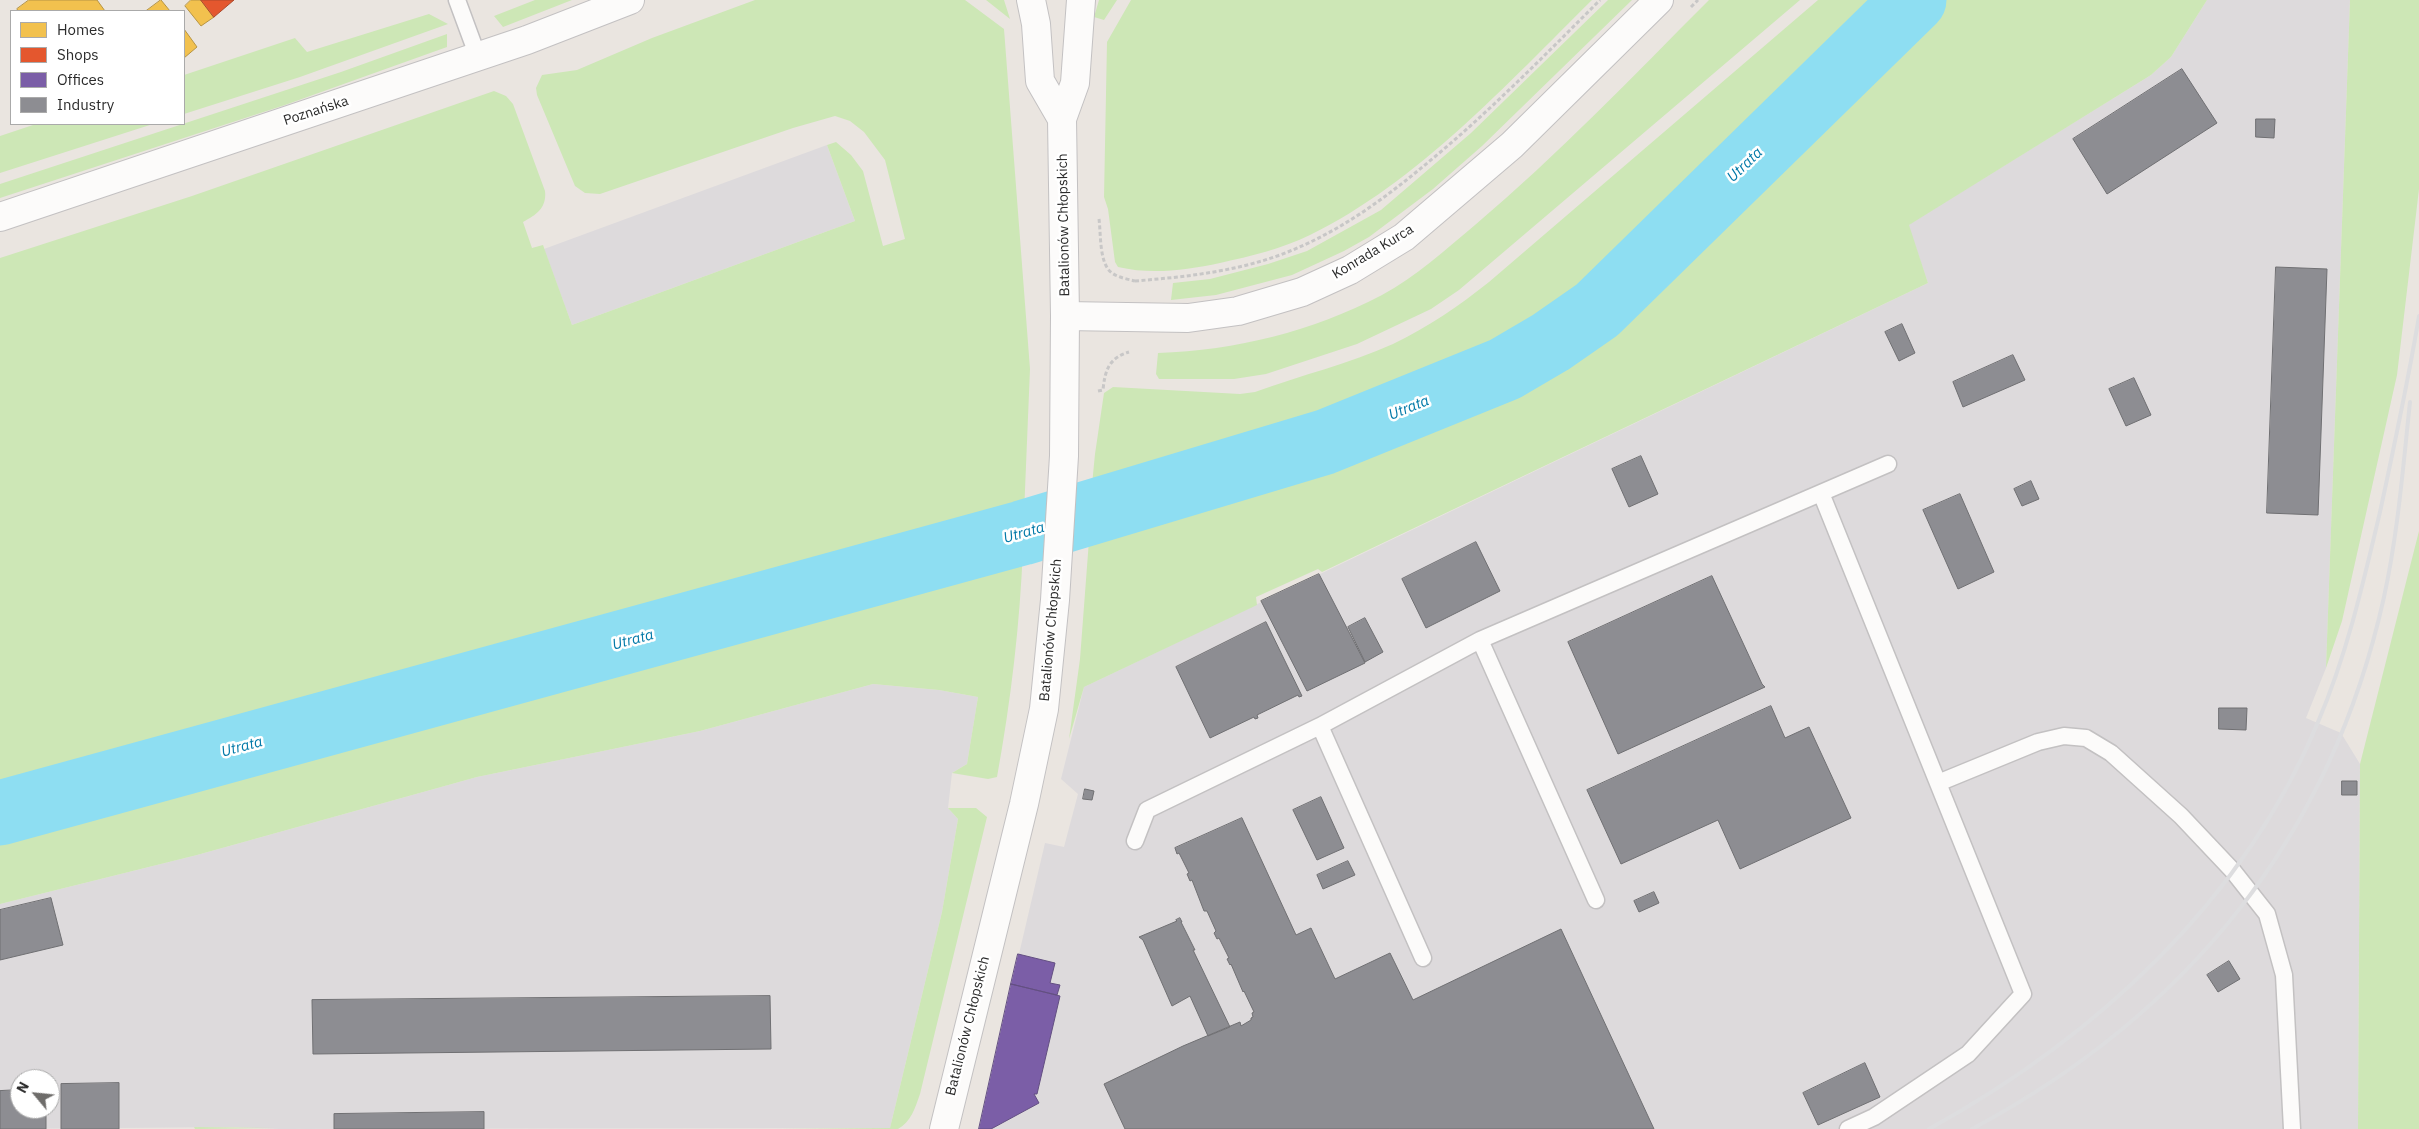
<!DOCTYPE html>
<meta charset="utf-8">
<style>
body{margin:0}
#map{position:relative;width:2419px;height:1129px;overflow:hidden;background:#eae5e0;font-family:"IBM Plex Sans",sans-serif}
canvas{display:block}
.legend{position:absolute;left:10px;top:10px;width:175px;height:115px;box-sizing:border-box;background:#fff;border:1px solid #aaa;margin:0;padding:6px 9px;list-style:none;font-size:15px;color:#2b2b2b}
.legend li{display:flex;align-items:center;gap:10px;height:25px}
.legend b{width:25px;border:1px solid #aaa}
.north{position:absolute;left:10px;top:1069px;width:50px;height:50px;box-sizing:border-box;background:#fff;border:1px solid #aaa;border-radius:50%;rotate:298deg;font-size:14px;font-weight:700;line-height:20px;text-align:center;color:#2b2b2b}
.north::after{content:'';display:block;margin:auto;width:18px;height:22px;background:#6e6c6a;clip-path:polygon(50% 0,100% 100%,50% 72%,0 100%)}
</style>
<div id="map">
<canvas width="2419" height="1129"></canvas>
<ul class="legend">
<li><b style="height:14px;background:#f2c14e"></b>Homes</li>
<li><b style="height:14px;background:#e4572e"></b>Shops</li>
<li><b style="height:14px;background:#7b5ea7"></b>Offices</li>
<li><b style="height:14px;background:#8d8d92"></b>Industry</li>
</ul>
<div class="north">N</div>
</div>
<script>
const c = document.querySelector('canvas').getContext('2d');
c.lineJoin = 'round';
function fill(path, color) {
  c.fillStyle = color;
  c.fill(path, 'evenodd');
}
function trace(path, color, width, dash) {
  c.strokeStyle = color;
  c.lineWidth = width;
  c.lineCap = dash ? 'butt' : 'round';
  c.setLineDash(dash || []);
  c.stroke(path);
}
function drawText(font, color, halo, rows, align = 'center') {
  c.font = font + ' "IBM Plex Sans",sans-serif';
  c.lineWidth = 5;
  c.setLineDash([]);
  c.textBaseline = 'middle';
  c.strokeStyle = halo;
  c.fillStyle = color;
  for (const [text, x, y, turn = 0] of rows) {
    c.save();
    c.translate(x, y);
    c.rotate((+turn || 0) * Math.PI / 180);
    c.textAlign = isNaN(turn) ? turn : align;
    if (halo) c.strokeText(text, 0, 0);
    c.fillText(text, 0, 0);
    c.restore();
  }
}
fill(new Path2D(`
 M2207 0H2350L2326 668 2306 718 2341 733 2360 764 2358 1129H978L1045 843 1064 847 1078 794 1061 779 1084 687 1928 283 1908 225 2151 75 2171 57Z
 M827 145 855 221 572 325 544 249Z
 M873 684 939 690 978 697 967 764 952 773 948 808 958 819 942 912 890 1128 279 1129 232 1127 0 1129V904L197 855 477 777 700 731ZM20 1079H50V1109H20Z`), '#dddadc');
fill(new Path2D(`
 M535 0H572L503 27 494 16Z
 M755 0H965L1004 29 1030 369 1024 514 683 614 0 806V258L192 196 494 91 506 96 513 104 545 191C547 208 536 215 523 222L532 248 543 245 572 325 855 221 827 145 836 142 851 155 863 171 883 246 905 239 885 160 864 132 850 121 835 116 793 128 600 194 585 193 575 186 537 95 536 88 542 75 577 70 652 38Z
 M986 0H1004L1010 19Z
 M1099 0H1117L1104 20 1094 17Z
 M1131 0H1592C1508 83 1417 183 1310 235 1281 249 1251 256 1220 263 1186 270 1152 275 1118 267L1115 262 1108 209 1104 197 1107 42Z
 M1608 0H1632L1482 146 1433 189 1369 237 1344 251 1292 275 1216 295 1171 300 1173 283 1210 279 1268 264 1307 251 1381 210 1471 133Z
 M1709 0H1800L1459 290 1431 309 1357 344 1266 374 1234 379H1159L1156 374 1158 353C1237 350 1311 332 1382 295 1416 277 1446 249 1475 225 1558 155 1633 76 1709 0Z
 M1818 0H1892L1603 285C1583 302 1563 319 1540 333 1508 353 1472 368 1437 383 1332 428 1223 459 1114 493L1112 483H1106L1108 492 1091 495 1095 454 1104 393 1113 387 1240 394 1255 392C1301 375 1349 364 1393 344 1428 327 1459 306 1489 282Z
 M1933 0H2207L2171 57 2151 75 1909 225 1928 283 1322 572 1318 569 1256 597 1257 605 1084 687 1069 739 1080 659 1090 527 1365 445 1492 392 1540 365 1595 328 1659 274Z
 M2350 0H2419V189L2397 375 2342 621 2326 668Z
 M429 14 448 24 300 77 184 114V75L295 38 307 52Z
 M447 34V47L285 105 0 198V184L341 72Z
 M36 124H153L0 173V136Z
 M2419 531V1129H2358L2360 764Z
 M1023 547C1020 624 1011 700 997 777L988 779 952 773 967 764 978 697 939 690 873 684 700 731 477 777 197 855 0 904V832Z
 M948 808H976L987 817 920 1094C915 1108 911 1122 898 1129H780L890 1128 942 912 958 819Z
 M194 1127 275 1128 195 1129Z`), '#cde7b6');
const homes = new Path2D(`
 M29 0H97L105 11H18L17 9Z
 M161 0 170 11H146Z
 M191 0H201L214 17 201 26 185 6Z
 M184 29 197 47 184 58Z`);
fill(homes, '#f2c14e');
trace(homes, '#b69444', 1);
const shops = new Path2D(`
 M201 0H234L214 17Z`);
fill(shops, '#e4572e');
trace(shops, '#ac4a2d', 1);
const offices = new Path2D(`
 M1018 954 1055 963 1050 983 1060 985 1057 995 1011 984Z
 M1011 984 1060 996 1037 1094H1034L1039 1103 991 1129H979Z`);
fill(offices, '#7b5ea7');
trace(offices, '#634f82', 1);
const industry = new Path2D(`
 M2182 69 2217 123 2107 194 2073 139Z
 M2256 119H2275L2274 138 2256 137Z
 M2276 267 2327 269 2318 515 2267 513Z
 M1902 324 1915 353 1899 361 1885 332Z
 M2013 355 2025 380 1963 407 1953 382Z
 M2134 378 2151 415 2126 426 2109 389Z
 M1641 456 1658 494 1629 507 1612 469Z
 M2031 481 2039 499 2022 506 2014 489Z
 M1960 494 1994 572 1958 589 1923 510Z
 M1476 542 1500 591 1426 628 1402 579Z
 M1319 574 1365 663 1307 691 1261 601Z
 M1712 576 1762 684 1765 687 1618 754 1568 642Z
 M1365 618 1383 652 1365 662 1348 627Z
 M1266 622 1302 696 1299 697 1298 695 1257 715 1258 718 1255 719 1254 717 1210 738 1176 667Z
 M1771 706 1785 738 1809 727 1851 818 1740 869 1718 820 1621 864 1587 790Z
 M2219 708H2247L2246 730 2219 729Z
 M2342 781H2357V795H2342Z
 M1085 789 1094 791 1092 800 1083 799Z
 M1321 797 1344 848 1317 860 1293 810Z
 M1242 818 1296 935 1311 928 1335 979 1390 953 1413 1000 1561 929 1654 1129H1125L1104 1084 1183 1046 1240 1022 1241 1026 1251 1020V1018L1253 1017 1252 1013 1254 1012 1244 991 1243 992 1231 964 1230 965 1227 959 1229 958 1219 938 1217 939 1214 933 1216 931 1207 911H1204L1192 880 1190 881 1187 874 1189 873 1179 853 1177 854 1175 848Z
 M1348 861 1355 875 1323 889 1317 875Z
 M1654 892 1659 903 1639 912 1634 901Z
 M51 898 63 945 0 960V910Z
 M1180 918 1182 922H1181L1195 950H1193L1230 1027 1208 1036 1190 996 1172 1006 1143 940 1139 937 1177 921 1176 920Z
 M2229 961 2240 979 2218 992 2207 975Z
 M770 996 771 1049 313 1054 312 1000Z
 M1865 1063 1880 1097 1818 1125 1803 1093Z
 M119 1083V1129H61V1084Z
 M20 1090V1109H46V1129H0V1091Z
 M484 1112V1129H334V1114Z`);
fill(industry, '#8d8d92');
trace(industry, '#707073', 1);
trace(new Path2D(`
 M0 813 1022 533 1325 442 1505 369 1551 342 1597 310 1914 0`), '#8edef2', 65);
const service = new Path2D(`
 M457 0 478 57
 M1821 493 2023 994 1968 1054 1874 1117 1848 1129
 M1480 640 1596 900
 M1320 726 1480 640 1888 464
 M1938 783 2038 742 2064 736 2086 738 2111 753 2181 816 2233 871 2267 914 2284 975 2292 1129
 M1135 841 1147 810 1320 726 1423 958`);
const minor = new Path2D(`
 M1065 316 1188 318 1238 311 1302 292 1350 270 1404 237 1512 145 1659 0`);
const tertiary = new Path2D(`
 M1031 0 1036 24 1040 81 1062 119
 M944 1129 1024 804 1044 709 1055 600 1064 456 1065 316 1062 119 1075 83 1081 0`);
const secondary = new Path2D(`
 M0 217 527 40 630 0`);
trace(service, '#c3c1c2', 19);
trace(minor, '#c3c1c2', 30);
trace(tertiary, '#c3c1c2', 30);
trace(secondary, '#c3c1c2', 30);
trace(new Path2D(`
 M1691 7 1698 0
 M1099 219C1101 234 1099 264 1112 273 1119 278 1128 279 1135 281
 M1135 281C1184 277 1233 272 1280 255 1344 231 1392 193 1444 149 1499 102 1549 51 1600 0
 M1098 391 1103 390C1105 370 1109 358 1129 352`), '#c8c7c7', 3, [4, 2.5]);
trace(service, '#fcfbfa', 16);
trace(minor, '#fcfbfa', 28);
trace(tertiary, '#fcfbfa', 28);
trace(secondary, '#fcfbfa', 28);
trace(new Path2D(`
 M1929 1129C2096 1037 2244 901 2318 722 2347 654 2363 584 2380 512 2394 447 2408 382 2419 316
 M1972 1129C2187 1014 2331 837 2384 597 2398 533 2403 467 2410 402`), '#dddddf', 4);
drawText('14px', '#2b2b2b', '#fff', [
 ["Poznańska",316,111,-18],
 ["Batalionów Chłopskich",1064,225,-91],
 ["Konrada Kurca",1373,252,-31],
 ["Batalionów Chłopskich",1051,630,-85],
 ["Batalionów Chłopskich",968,1026,-76]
]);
drawText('italic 15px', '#0279a8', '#fff', [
 ["Utrata",1745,165,-44],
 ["Utrata",1409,408,-22],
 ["Utrata",1024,533,-16],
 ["Utrata",633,640,-15],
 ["Utrata",242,747,-15]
]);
</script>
